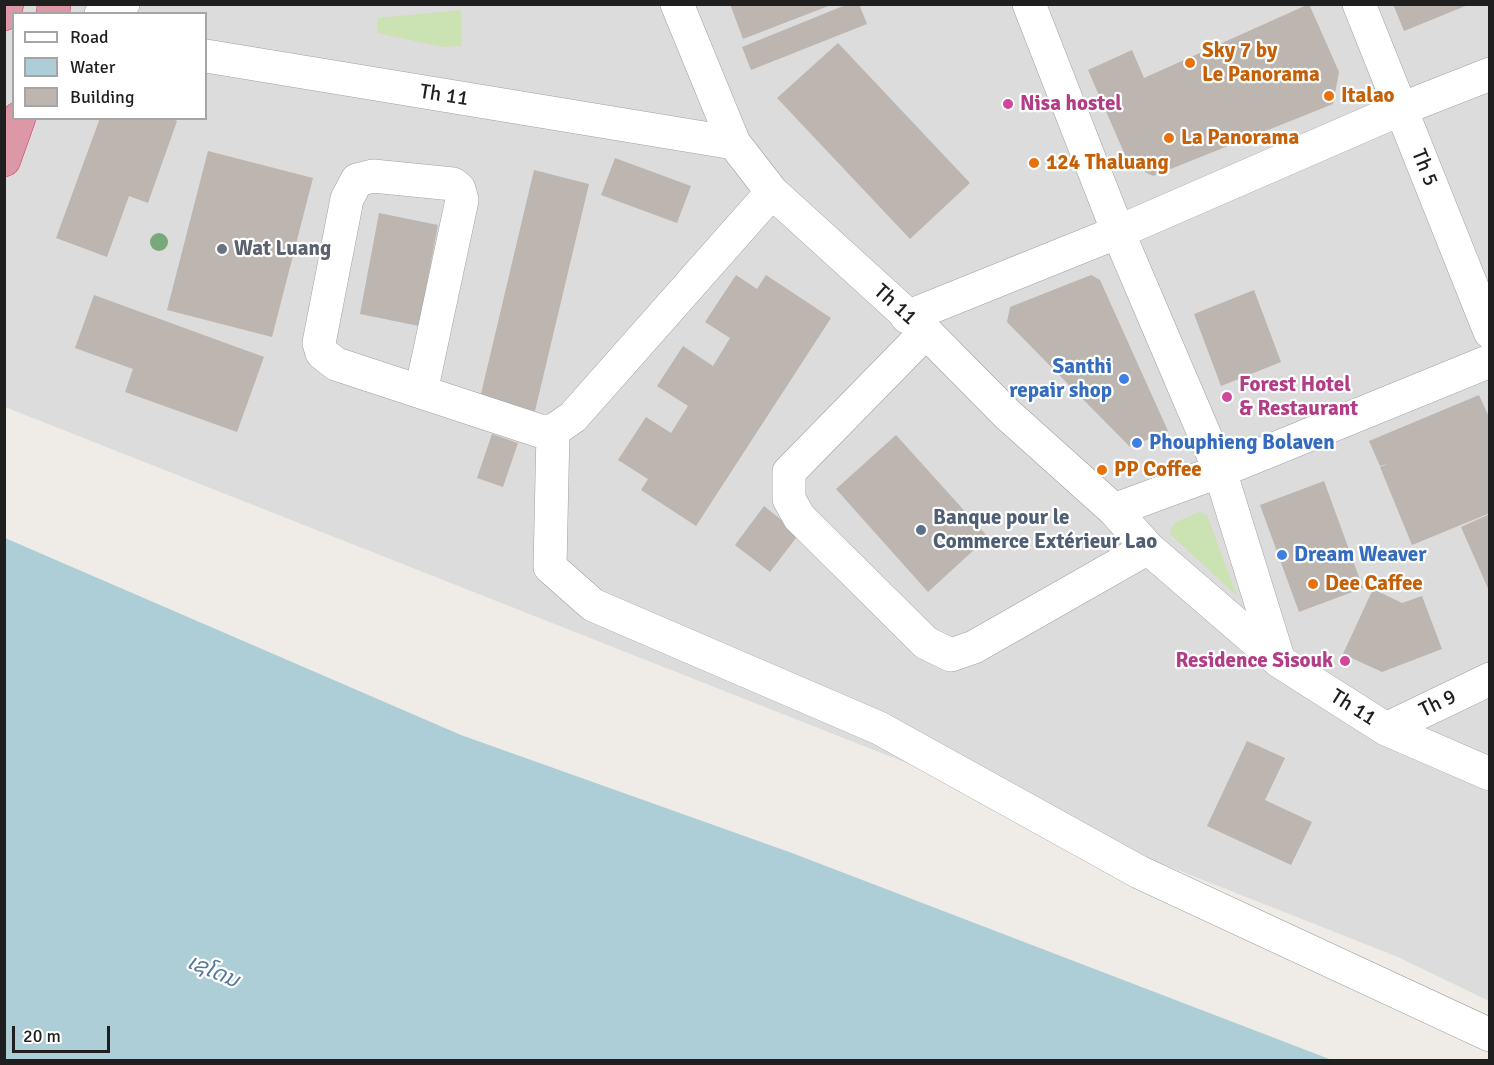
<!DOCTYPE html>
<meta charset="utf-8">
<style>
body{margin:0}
#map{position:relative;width:1494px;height:1065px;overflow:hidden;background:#efece7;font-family:Signika,sans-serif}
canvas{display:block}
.frame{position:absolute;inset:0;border:6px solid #1f1f1f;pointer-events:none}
.legend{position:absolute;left:12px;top:12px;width:195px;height:108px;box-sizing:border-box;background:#fff;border:2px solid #a5a5a5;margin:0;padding:8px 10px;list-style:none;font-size:18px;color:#1f1f1f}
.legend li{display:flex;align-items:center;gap:12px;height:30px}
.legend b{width:30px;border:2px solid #a5a5a5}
.scale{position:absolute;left:12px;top:1026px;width:98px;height:27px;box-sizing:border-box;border:3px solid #1f1f1f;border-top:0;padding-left:8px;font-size:18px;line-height:21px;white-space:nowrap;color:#1f1f1f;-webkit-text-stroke:4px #fff;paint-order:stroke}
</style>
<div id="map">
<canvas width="1494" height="1065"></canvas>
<div class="frame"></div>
<ul class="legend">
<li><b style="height:8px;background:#fff"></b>Road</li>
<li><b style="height:16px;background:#adced7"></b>Water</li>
<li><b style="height:16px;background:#bcb5b0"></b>Building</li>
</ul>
<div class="scale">20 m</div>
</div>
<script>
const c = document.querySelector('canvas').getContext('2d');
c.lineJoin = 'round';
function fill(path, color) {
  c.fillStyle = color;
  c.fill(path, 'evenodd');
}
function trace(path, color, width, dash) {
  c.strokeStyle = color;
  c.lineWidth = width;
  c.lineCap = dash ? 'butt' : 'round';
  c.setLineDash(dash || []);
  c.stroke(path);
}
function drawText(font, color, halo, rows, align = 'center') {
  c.font = font + ' Signika,"Noto Sans Lao",sans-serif';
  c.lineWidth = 4.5;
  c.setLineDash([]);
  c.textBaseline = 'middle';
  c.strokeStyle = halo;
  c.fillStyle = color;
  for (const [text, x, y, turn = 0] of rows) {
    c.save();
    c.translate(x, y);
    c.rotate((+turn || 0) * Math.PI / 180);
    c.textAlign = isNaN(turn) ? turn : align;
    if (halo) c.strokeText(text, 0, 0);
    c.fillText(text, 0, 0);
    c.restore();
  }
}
fill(new Path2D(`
 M4 5H1489V1001L1398 957 5 407ZM14 14H206V118H14Z`), '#dddcdc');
fill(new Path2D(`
 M461 10 462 46 443 47 377 33 378 18Z
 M1199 512 1207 515 1237 596 1172 536 1170 530 1176 522Z`), '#cbe2b3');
fill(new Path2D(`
 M5 538 461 735 792 853 1332 1060H5Z`), '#adced7');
fill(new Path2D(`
 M730 4H831V5L743 39Z
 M848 4H859L867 24 751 70 742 47Z
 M1309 4 1339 72 1333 104 1153 176 1129 164 1088 70 1132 50 1144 78Z
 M1393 4H1468V5L1404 31Z
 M838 43 970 183 910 239 777 98Z
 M100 118H171L177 121 148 203 129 196 107 257 56 238Z
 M208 151 313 178 272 337 167 310Z
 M615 158 691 186 677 223 601 195Z
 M534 170 589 184 535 411 480 398Z
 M379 213 438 225 419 326 360 314Z
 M736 275 757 289 766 275 831 318 696 526 641 490 648 479 618 460 646 417 671 433 688 406 657 386 683 346 713 366 730 338 705 322Z
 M1091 275 1100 280 1168 431 1130 447 1007 322 1010 307Z
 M1254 290 1281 362 1221 386 1194 314Z
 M94 295 264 357 237 432 125 392 133 369 75 348Z
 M1479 395 1490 419V513L1412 545 1380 467 1387 464 1380 466 1369 441Z
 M492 434 518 443 503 487 477 478Z
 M896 435 988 537 928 592 836 489Z
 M1324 481 1363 588 1299 612 1260 505Z
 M764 506 799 534 770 572 735 545Z
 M1490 514V593L1461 527Z
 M1373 589 1402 603 1422 596 1442 649 1382 672 1343 654Z
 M1247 741 1285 758 1265 800 1312 822 1291 865 1207 826Z`), '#bcb5b0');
const minor = new Path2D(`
 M677 4 734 143
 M1029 4 1118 232 1220 471 1279 661
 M1359 4 1490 332
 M101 14 123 4
 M206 56 734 143 772 192 926 332 1007 414 1114 510 1148 548 1279 661 1386 729 1490 774
 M907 317 1118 232 1401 109 1490 74
 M926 332 789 472V499L799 517 926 643 951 655 974 647 1148 548
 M421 392 462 200 459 189 453 184 373 176 357 180 347 199 319 343 322 353 336 364 540 431H553L573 417 772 192
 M553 431 550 567 593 605 879 728 1139 872 1490 1035
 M1114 510 1220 471 1490 361
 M1386 729 1490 679`);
const highway = new Path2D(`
 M4 14 7 4
 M53 14 54 4
 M4 160 19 118`);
trace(minor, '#a0a0a0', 34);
trace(highway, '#c53b6c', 34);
trace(minor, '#fff', 33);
trace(highway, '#dc98a6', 33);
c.fillStyle = '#79a87a';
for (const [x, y] of [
 [159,242]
]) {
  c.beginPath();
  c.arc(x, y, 9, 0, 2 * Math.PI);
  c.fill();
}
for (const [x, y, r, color] of [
 [1190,63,6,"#e8710a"],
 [1329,96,6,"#e8710a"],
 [1008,104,6,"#d1479c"],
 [1169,138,6,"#e8710a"],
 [1034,163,6,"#e8710a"],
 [222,249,6,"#6b7280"],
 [1124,379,6,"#3f7fe0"],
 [1227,397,6,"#d1479c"],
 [1137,443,6,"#3f7fe0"],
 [1102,470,6,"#e8710a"],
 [921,530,6,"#5c6f8a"],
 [1282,555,6,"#3f7fe0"],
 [1313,584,6,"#e8710a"],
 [1345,661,6,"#d1479c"]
]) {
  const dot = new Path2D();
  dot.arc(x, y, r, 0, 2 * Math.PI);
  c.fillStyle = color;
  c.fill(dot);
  trace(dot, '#fff', 2);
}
drawText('bold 21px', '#c56008', '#fff', [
 ["Sky 7 by",1202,51],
 ["Le Panorama",1202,75],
 ["Italao",1341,96],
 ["La Panorama",1181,138],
 ["124 Thaluang",1046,163],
 ["PP Coffee",1114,470],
 ["Dee Caffee",1325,584]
], 'left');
drawText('21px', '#1f1f1f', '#fff', [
 ["Th 11",444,96,9],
 ["Th 5",1424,168,68],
 ["Th 11",895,305,42],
 ["Th 9",1438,704,-26],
 ["Th 11",1353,708,32]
]);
drawText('bold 21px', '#b23c85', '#fff', [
 ["Nisa hostel",1020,104],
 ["Forest Hotel",1239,385],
 ["& Restaurant",1239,409],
 ["Residence Sisouk",1333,661,"right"]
], 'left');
drawText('bold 21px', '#5b616d', '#fff', [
 ["Wat Luang",234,249]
], 'left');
drawText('bold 21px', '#366cbe', '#fff', [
 ["Santhi",1112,367,"right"],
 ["repair shop",1112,391,"right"],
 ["Phouphieng Bolaven",1149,443],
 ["Dream Weaver",1294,555]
], 'left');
drawText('bold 21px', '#4e5e75', '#fff', [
 ["Banque pour le",933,518],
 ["Commerce Extérieur Lao",933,542]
], 'left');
drawText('italic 22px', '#54799d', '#fff', [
 ["ເຊໂດນ",213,972,23]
]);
</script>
